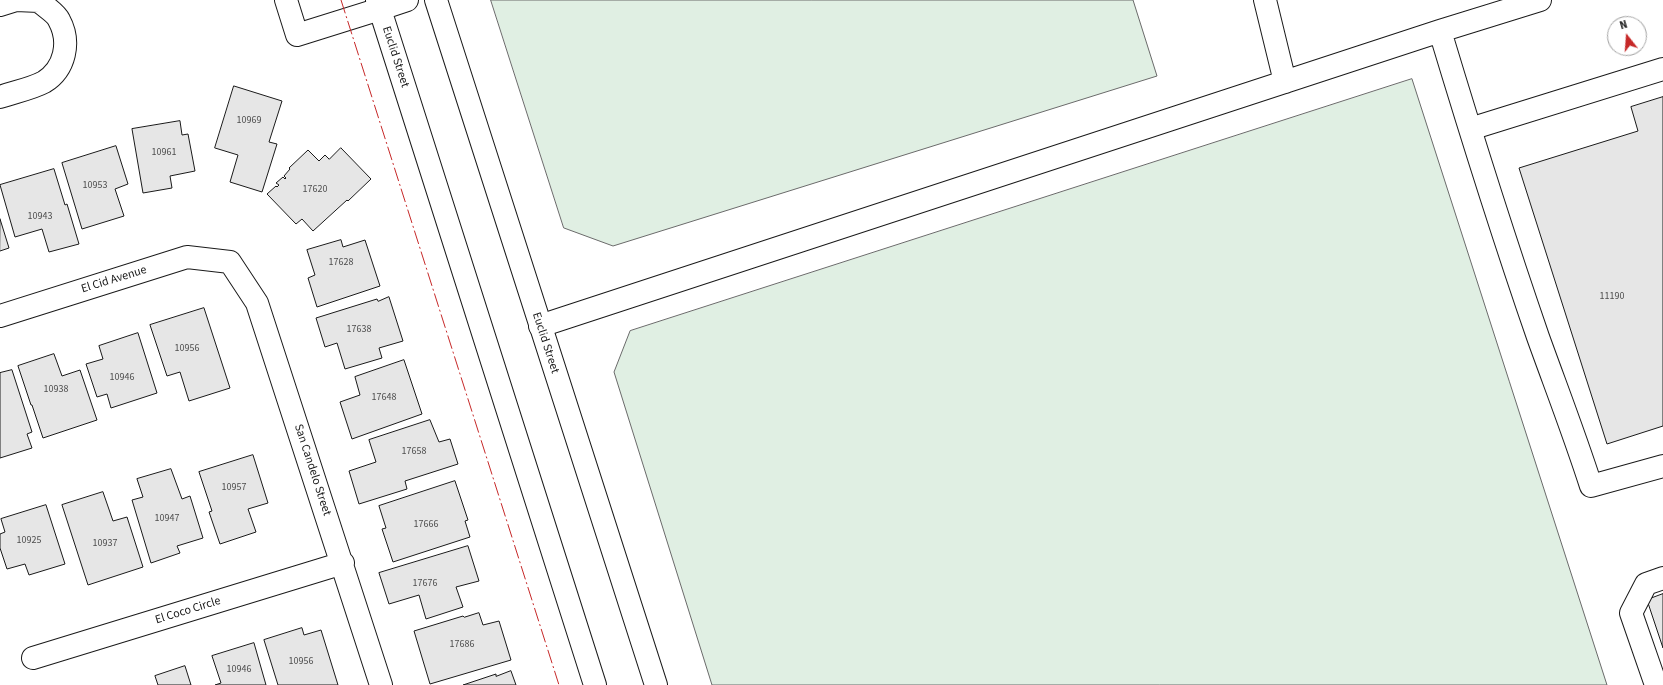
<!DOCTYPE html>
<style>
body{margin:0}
#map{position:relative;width:1663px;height:685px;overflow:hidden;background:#fff;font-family:"Source Sans 3",sans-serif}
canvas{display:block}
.north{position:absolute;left:1607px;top:16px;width:40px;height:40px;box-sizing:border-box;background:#fff;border:1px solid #a3a3a3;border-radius:50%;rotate:343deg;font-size:11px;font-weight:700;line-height:16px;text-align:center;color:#1a1a1a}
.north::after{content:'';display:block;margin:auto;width:14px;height:18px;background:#c62828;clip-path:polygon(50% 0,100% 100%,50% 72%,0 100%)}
</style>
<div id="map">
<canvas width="1663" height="685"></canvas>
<div class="north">N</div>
</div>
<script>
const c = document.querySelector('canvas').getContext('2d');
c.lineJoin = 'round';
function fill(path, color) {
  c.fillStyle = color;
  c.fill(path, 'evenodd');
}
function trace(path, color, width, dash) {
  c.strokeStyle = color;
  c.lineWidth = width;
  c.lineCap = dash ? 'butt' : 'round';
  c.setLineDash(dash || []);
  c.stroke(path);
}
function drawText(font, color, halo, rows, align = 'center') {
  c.font = font + ' "Source Sans 3",sans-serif';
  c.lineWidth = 3;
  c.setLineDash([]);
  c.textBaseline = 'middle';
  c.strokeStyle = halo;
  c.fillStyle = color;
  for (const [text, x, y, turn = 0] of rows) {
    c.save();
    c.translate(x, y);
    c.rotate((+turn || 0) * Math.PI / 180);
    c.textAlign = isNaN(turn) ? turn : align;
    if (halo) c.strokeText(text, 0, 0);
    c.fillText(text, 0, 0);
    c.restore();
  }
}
const green = new Path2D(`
 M491 0H1133L1157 76 613 246 564 228Z
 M1412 79 1607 685H712L614 372 630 331Z`);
fill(green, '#e0efe3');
trace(green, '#6a6a6a', 1);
const building = new Path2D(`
 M234 86 282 101 269 142 277 144 262 192 230 182 238 155 215 148Z
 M1663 97V426L1607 444 1519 168 1638 131 1631 107Z
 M180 121 182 135 188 134 195 171 170 176 172 188 143 193 132 129Z
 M116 146 128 184 115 189 124 216 82 229 62 163Z
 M341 148 371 179 348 201 347 200 313 231 302 219 296 224 267 194 276 186 277 187 279 185 276 183 283 177 285 179 286 178 284 176 290 169 289 168 308 150 319 161 325 155 329 159Z
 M54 169 65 205 67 204 79 244 49 252 42 229 15 237 0 185Z
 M0 219 9 248 0 251Z
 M341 240 343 247 365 240 380 286 317 307 308 278 315 275 307 250Z
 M389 297 403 341 379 348 382 358 345 369 337 343 325 347 316 318 377 299 378 301Z
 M204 308 230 388 189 401 180 372 167 376 150 325Z
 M138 333 157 393 111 408 107 394 97 397 86 364 103 359 99 346Z
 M54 354 62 376 80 370 97 420 43 438 32 405H31L18 366Z
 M404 360 422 414 352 439 340 402 360 395 355 377Z
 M12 370 32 432 27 434 32 448 0 458V373Z
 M430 420 439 442 450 439 458 464 405 481 407 489 359 504 349 471 376 462 369 440Z
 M253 455 268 503 248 509 256 532 220 544 209 512 212 511 199 472Z
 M171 469 182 499 190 496 203 538 177 546 180 553 151 563 132 500 143 497 137 479Z
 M455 481 468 520 465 521 470 537 393 562 382 529 386 528 379 506Z
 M103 492 113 521 127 517 143 567 88 585 62 505Z
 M46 505 65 564 29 575 25 564 7 569 0 548V534L5 532 1 519Z
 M468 546 479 581 456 587 463 607 426 619 419 595 389 604 379 573Z
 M1663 594V648L1647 600Z
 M479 613 483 625 499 621 511 660 430 684 414 631 463 616 464 617Z
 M302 628 304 635 321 630 338 685H278L264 640Z
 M254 643 266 685H215L221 683 212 656Z
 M185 666 191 685H158L155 676Z
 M511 671 516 685H463L496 674V676Z`);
fill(building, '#e6e6e6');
trace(building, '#1a1a1a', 1);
const minor = new Path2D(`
 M286 0 297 35 380 9
 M1265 0 1285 82
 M0 5 16 0 39 1C45 7 56 13 59 20 71 42 65 69 44 82 31 89 14 92 0 97
 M1440 31C1471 134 1503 236 1538 337 1556 387 1575 436 1591 486L1663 466
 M1470 129 1663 69
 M0 316 187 257 230 262 257 303 381 685
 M540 326 1440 31 1540 0
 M33 658 343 563
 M1656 685 1631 613 1646 584 1663 578`);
const major = new Path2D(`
 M377 0 595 685
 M436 0 656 685
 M380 9 407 0`);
trace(minor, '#1a1a1a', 24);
trace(major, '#1a1a1a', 24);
trace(minor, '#fff', 22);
trace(major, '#fff', 22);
trace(new Path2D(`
 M341 0 559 685`), '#c62828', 1, [14, 3, 2, 3]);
drawText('10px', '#4d4d4d', null, [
 ["10969",249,121],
 ["10961",164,153],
 ["10953",95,186],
 ["17620",315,190],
 ["10943",40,217],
 ["17628",341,263],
 ["11190",1612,297],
 ["17638",359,330],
 ["10956",187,349],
 ["10946",122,378],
 ["10938",56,390],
 ["17648",384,398],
 ["17658",414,452],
 ["10957",234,488],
 ["10947",167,519],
 ["17666",426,525],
 ["10925",29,541],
 ["10937",105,544],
 ["17676",425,584],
 ["17686",462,645],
 ["10956",301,662],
 ["10946",239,670]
]);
drawText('12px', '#1a1a1a', '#fff', [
 ["Euclid Street",395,57,72],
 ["El Cid Avenue",114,280,-17],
 ["Euclid Street",545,343,72],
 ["San Candelo Street",312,470,72],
 ["El Coco Circle",188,611,-17]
]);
</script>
